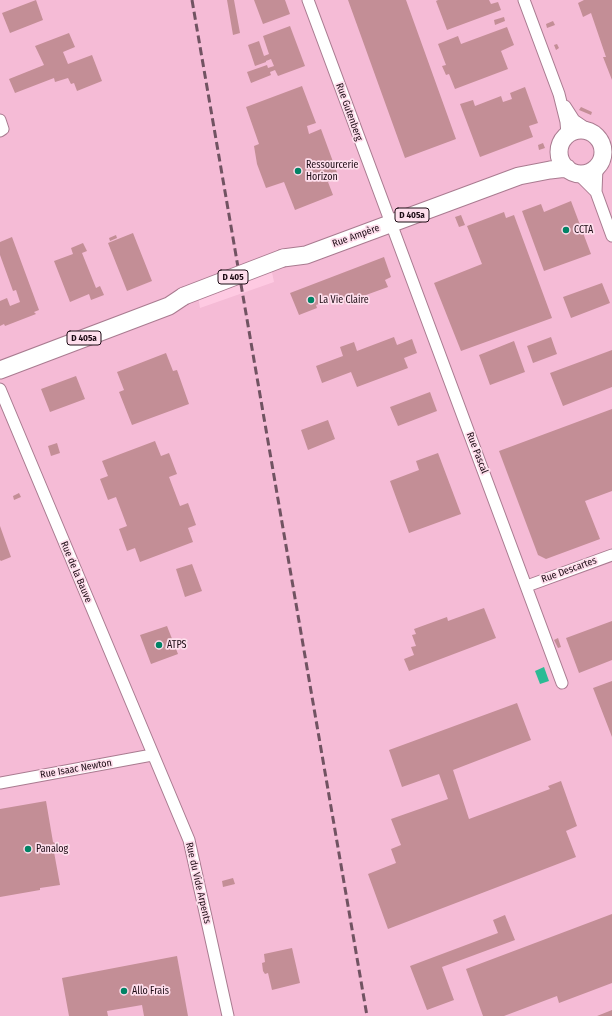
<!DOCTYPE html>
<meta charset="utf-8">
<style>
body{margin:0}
canvas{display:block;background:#fecae2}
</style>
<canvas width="612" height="1016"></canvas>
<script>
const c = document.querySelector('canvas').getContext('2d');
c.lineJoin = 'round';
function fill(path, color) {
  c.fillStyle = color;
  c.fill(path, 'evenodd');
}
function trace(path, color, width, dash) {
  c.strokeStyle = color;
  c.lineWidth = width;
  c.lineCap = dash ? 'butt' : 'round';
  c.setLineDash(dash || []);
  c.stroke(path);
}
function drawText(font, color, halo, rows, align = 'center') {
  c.font = font + ' "Fira Sans Condensed",sans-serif';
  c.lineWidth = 3.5;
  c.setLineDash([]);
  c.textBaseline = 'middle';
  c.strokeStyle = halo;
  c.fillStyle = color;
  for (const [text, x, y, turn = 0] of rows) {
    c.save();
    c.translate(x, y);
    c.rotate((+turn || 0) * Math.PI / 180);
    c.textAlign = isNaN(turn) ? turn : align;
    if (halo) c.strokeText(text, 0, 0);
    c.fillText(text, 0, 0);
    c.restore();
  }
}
fill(new Path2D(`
 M0 0H612V1016H0ZM269 258 274 282 200 308 196 286Z`), '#f5bbd6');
fill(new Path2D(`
 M544 667 549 681 540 684 535 671Z`), '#2cbb94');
fill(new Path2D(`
 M36 0 43 20 10 33 2 13Z
 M227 0H234L240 33 233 35Z
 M254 0H285L290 14 263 24Z
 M348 0H406L456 139 405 158Z
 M438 0H489L491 4 498 2 501 10 447 30 436 1Z
 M584 0H612V80L603 57H606L591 13 583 17 578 3Z
 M504 17 505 21 495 25 494 20Z
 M553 21 555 25 547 28 546 24Z
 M290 26 305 66 278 76 275 70 270 72 271 75 251 83 247 72 267 65 268 68 274 66 271 59 266 61V62L255 66 248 45 259 41 264 56 269 54 263 36Z
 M507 27 514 45 501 51 508 69 455 89 449 74 446 75 442 66 446 65 438 44 458 36 461 44Z
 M69 33 75 47 63 52 68 64 92 55 102 81 77 91 74 83 71 84 68 78 55 82 54 78 15 93 9 79 44 65 35 46Z
 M557 44 559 48 556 50 554 45Z
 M302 86 316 123 307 126 309 134 321 129 339 178 328 182 333 195 295 210 284 182 266 188 257 164 254 146 259 144 246 107Z
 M525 87 538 123 529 126 533 137 480 157 460 104 473 100 475 106 501 96 503 102 512 99 510 93Z
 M581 107 592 112 591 115 579 110Z
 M543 143 545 148 539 150 538 145Z
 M571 201 591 254 544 271 522 211 541 204 544 212Z
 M504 212 506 218 514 215 552 318 461 351 434 283 482 264 467 226Z
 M461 215 465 225 459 227 455 217Z
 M133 233 152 281 127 291 108 243Z
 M116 235 117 238 110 241 109 238Z
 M12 237 39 310 34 312 36 314 5 326 4 324 0 326V301L7 298 10 306 20 302 16 290 13 291 0 255V242Z
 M83 243 87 251 82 253 96 288 100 286 104 295 91 300 89 294 70 302 54 261 73 254 71 248Z
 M384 257 391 277 385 280 388 287 344 303 341 295 316 305 317 308 299 315 290 293Z
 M602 283 610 303 571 318 563 297Z
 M394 337 397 345 412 339 417 353 404 358 408 368 357 387 351 372 322 383 316 366 343 356 340 347 354 342 357 351Z
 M551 337 557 354 533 363 527 346Z
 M514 341 525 372 490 385 479 355Z
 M612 350V387L563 406 550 373Z
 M166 353 173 371 177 370 189 404 132 425 119 392 124 390 117 372Z
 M76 376 85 399 50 412 41 389Z
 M430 392 437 411 398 426 390 407Z
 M612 409V491L585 501 600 539 546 559 538 555 499 451Z
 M328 420 335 439 308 450 301 430Z
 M155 441 161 456 169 453 177 474 169 477 180 506 188 503 196 525 188 528 193 542 140 562 135 548 127 551 119 529 127 526 116 497 108 500 100 479 108 476 102 461Z
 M57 443 60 453 51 456 48 446Z
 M438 453 461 514 409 533 390 481 419 470 416 461Z
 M19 493 21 497 14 500 13 496Z
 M0 526 11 557 1 561 0 560Z
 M192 564 202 591 185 597 176 569Z
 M484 608 496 638 409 671 404 659 414 655 411 647 416 646 412 635 416 634 414 629 447 617 448 621Z
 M612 621V660L579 673 566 638Z
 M167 626 178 654 151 664 140 635Z
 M558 638 561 647 558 648 554 640Z
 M612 681V737L593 688Z
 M517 703 531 740 453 770 469 819 550 789 548 786 561 781 577 826 566 831 576 857 388 929 368 874 396 863 391 849 401 845 391 819 448 799 439 774 402 787 389 750Z
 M46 801 53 842 60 846 54 852 60 885 40 888V890L0 897V809Z
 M233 878 235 884 223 887 222 881Z
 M612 914V983L559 1003 557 996 504 1016H483L466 969Z
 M505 915 515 940 442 967 454 1000 427 1010 410 966 498 933 493 920Z
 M292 948 300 983 272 990 268 973 265 974 263 971 262 963 265 962 264 954Z
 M177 956 188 1016H144L142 1005 107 1011 108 1016H69L62 978Z
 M612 1010V1016H597Z`), '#c38e96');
const minor = new Path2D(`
 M308 0 562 683
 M524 0 559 94 566 122 567 135
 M565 106 574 120 590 131
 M0 120 3 129 0 131
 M577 173 596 192 612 236
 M596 192 597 167
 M0 389 189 840 228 1016
 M527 586 612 555
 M0 783 152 755`);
const primary = new Path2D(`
 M559 152a22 22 0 1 1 44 0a22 22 0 1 1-44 0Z
 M283 258 306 255 519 176 550 170 567 168
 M0 370 169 306 184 296`);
trace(minor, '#a97b90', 13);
trace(primary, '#a97b90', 19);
trace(minor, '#fff', 11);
trace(primary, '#fff', 17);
trace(new Path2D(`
 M192 0 367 1016`), '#715362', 3, [8, 4]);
const primaryBridge = new Path2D(`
 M184 296 283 258`);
trace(primaryBridge, '#a97b90', 19, []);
trace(primaryBridge, '#fff', 17);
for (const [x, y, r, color] of [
 [298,171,4,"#018365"],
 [566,230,4,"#018365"],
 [311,300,4,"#018365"],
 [159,645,4,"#018365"],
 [28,849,4,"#018365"],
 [124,991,4,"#018365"]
]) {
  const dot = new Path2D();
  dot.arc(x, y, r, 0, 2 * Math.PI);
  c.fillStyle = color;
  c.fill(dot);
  trace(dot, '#fedeec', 1.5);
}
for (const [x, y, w] of [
 [412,215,34],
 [233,277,30],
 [84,338,34]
]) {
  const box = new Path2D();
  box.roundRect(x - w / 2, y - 7, w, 14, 3);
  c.fillStyle = '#fedeec';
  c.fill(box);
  trace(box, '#1d0c15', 1);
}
drawText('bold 9px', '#1d0c15', null, [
 ["D 405a",412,215],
 ["D 405",233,277],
 ["D 405a",84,338]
]);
drawText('10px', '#1d0c15', '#fedeec', [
 ["Rue Gutenberg",349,112,70],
 ["Rue Ampère",356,236,-20],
 ["Rue Pascal",477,453,69],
 ["Rue Descartes",569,570,-20],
 ["Rue de la Bauve",76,572,67],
 ["Rue Isaac Newton",76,769,-10],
 ["Rue du Vide Arpents",198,883,77]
]);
drawText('10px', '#1d0c15', '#fedeec', [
 ["Ressourcerie",306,165],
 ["Horizon",306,177],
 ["CCTA",574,230],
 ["La Vie Claire",319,300],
 ["ATPS",167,645],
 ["Panalog",36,849],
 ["Allo Frais",132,991]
], 'left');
</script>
